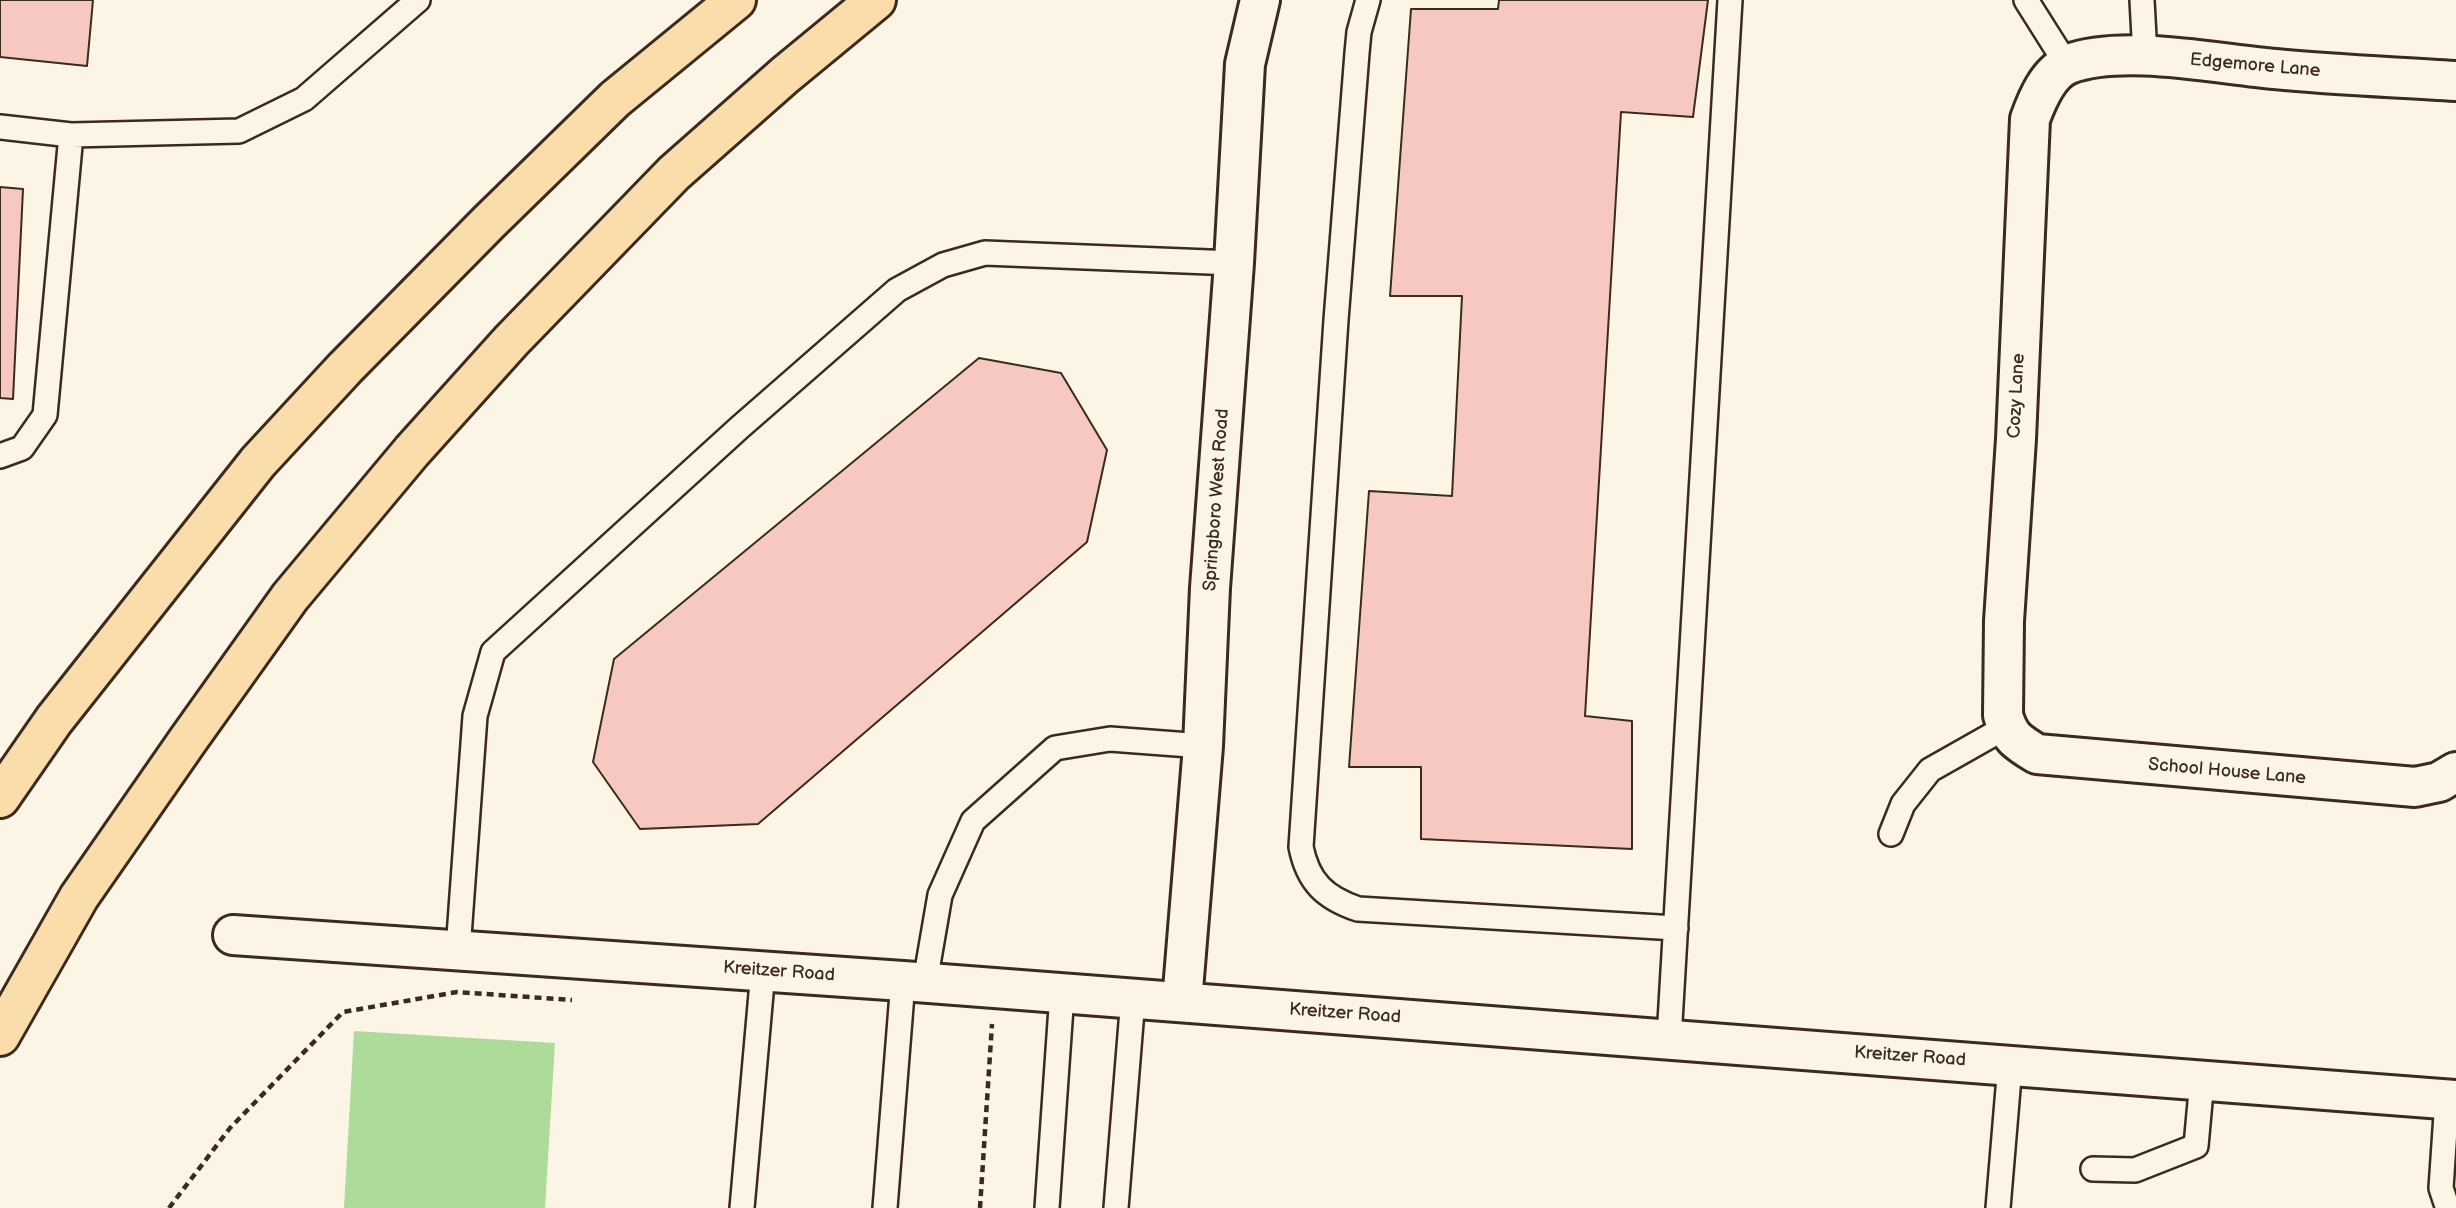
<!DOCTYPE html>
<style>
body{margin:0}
canvas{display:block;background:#fcf5e5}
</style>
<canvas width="2456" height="1208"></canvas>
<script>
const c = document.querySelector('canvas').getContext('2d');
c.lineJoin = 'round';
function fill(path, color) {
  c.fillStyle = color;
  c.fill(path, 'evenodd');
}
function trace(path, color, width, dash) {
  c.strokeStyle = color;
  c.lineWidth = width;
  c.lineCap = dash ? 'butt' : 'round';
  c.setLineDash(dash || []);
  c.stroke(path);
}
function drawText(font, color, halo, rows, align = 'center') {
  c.font = font + ' "Balsamiq Sans",sans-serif';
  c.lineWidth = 5;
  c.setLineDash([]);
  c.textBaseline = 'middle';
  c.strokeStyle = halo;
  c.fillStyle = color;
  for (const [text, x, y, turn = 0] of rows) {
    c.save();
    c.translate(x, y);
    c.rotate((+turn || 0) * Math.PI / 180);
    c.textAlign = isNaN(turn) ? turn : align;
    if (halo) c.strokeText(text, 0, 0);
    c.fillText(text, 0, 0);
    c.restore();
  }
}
fill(new Path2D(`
 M354 1031 555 1043 545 1208H344Z`), '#acdb9a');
const building = new Path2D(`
 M0 0H93L87 66 0 57Z
 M1499 0H1708L1693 117 1621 112 1585 716 1632 721V849L1421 839V767H1349L1369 491 1452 496 1462 296H1390L1411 9H1498Z
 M0 187 23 189 13 399 0 398Z
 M979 358 1061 373 1107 450 1087 542 758 824 640 829 593 762 614 659Z`);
fill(building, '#f7c7c2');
trace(building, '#3b2a1e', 2);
const lane = new Path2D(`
 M1368 0 1359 32 1357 53 1336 320 1301 847C1308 882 1325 898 1358 909L1676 928
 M2026 0 2067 65
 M2142 0 2145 56
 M0 127 71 135 239 131 304 99 418 0
 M0 456 22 448 45 415 71 135
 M1891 834 1903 804 1930 770 2006 727
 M458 950 475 716 493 652 739 428 897 290 943 265 985 253 1234 263
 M925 982 940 895 973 821 1055 748 1110 739 1203 746
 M1669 1039 1730 0
 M2447 1100 2441 1188 2446 1203 2451 1208
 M2093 1169 2135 1170 2196 1146 2202 1080
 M742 1208 763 971
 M885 1208 903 981
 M1047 1208 1062 993
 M1116 1208 1133 998
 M1998 1208 2010 1065`);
const street = new Path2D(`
 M2456 81C2396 77 2335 75 2275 69 2217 64 2123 44 2069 64 2048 72 2037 100 2030 119L2016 439 2004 621 2003 715C2009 737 2017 742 2037 754L2415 787 2439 782 2456 772
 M233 935 903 981 2456 1100
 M1182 1002 1203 746 1210 588 1234 263 1245 64 1260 0`);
const highway = new Path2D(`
 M0 798 54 720 258 462 345 368 489 222 615 99 736 0
 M0 1036 79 897 188 740 290 597 412 451 511 341 674 173 785 75 876 0`);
trace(lane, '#3b2a1e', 28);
trace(street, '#3b2a1e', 44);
trace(highway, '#3b2a1e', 44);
trace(new Path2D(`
 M169 1208 230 1128 343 1012 457 992 572 1000
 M980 1208 992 1024`), '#3b2a1e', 4.5, [7, 5]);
trace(lane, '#fcf5e5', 23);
trace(street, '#fcf5e5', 38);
trace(highway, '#faddab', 38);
drawText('18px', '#3b2a1e', '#fcf5e5', [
 ["Edgemore Lane",2255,66,5],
 ["Cozy Lane",2017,396,-87],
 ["Springboro West Road",1217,500,-86],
 ["School House Lane",2227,772,5],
 ["Kreitzer Road",779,972,4],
 ["Kreitzer Road",1345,1014,4],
 ["Kreitzer Road",1910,1057,4]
]);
</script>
